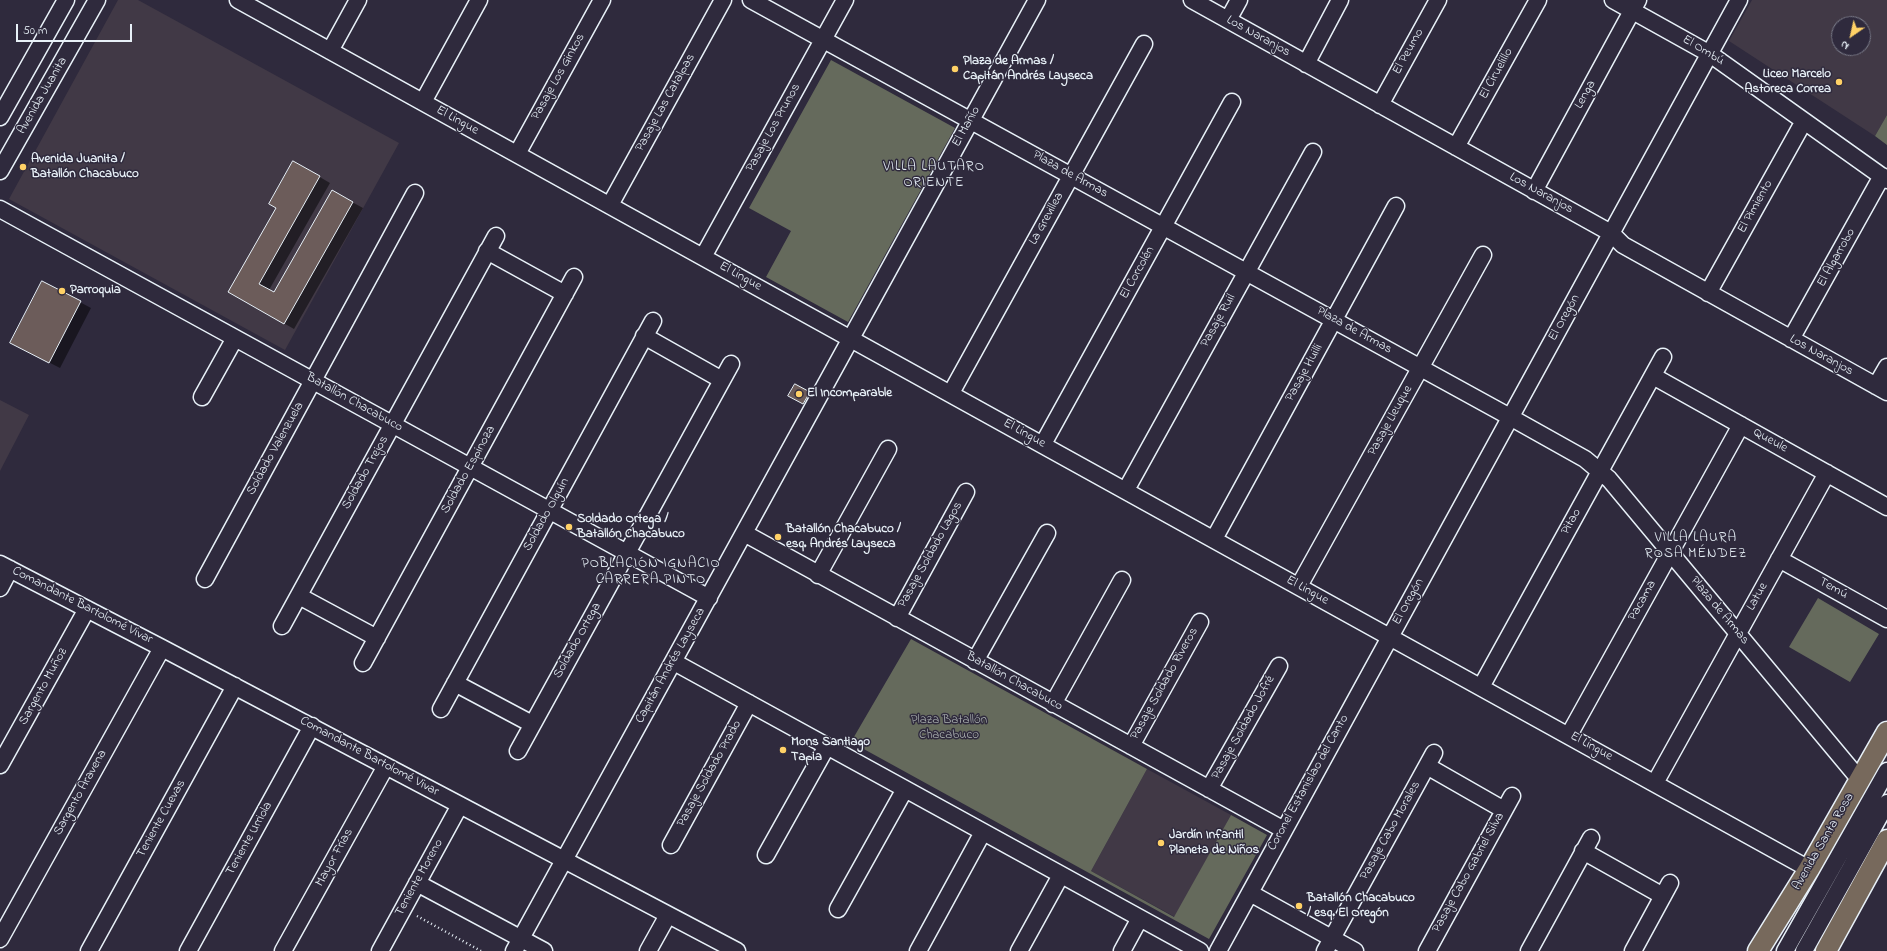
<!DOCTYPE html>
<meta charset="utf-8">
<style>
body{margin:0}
#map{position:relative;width:1887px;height:951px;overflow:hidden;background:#2f2a3d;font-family:"Indie Flower",sans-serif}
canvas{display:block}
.north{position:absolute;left:1831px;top:16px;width:40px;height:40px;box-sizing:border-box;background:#2f2a3d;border:1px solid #797a88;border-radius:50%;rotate:214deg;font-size:11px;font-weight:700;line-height:16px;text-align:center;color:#e8f1f8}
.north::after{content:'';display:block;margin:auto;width:14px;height:18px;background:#ffd166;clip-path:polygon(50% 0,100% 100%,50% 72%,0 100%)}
.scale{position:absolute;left:16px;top:24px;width:116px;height:18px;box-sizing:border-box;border:2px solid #e8f1f8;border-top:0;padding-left:5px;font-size:12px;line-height:14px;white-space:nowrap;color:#e8f1f8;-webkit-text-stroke:3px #2f2a3d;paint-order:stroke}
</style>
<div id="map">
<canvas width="1887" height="951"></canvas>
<div class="north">N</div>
<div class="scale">50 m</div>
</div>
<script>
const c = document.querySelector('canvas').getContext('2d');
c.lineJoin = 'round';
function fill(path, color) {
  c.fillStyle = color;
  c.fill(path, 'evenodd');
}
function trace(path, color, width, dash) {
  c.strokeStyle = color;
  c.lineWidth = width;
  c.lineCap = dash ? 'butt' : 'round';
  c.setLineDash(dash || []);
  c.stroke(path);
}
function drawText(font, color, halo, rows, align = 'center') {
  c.font = font + ' "Indie Flower",sans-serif';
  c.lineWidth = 3;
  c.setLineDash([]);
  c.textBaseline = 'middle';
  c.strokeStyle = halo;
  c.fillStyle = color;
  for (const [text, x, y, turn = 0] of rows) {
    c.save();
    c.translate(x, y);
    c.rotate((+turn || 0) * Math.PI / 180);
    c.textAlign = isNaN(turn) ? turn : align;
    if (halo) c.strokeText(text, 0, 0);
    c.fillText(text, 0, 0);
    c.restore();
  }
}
fill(new Path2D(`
 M118 0H138L399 143 285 350 9 199Z
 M1752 0H1887V115L1875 136 1729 41ZM1839 24H1863V48H1839Z
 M0 400 29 415 0 471Z
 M1147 769 1231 815 1175 917 1091 871Z`), '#413946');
fill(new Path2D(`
 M831 60 955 128 848 322 766 277 791 231 749 208Z
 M1887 115V145L1875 136Z
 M1818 598 1879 634 1850 682 1789 647Z
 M911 639 1147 769 1091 871 1174 917 1231 815 1267 835 1209 939 851 742Z`), '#656a5c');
fill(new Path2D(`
 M294 162 330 183 269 290 274 294 332 191 363 208 294 329 229 292 277 208Z
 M42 282 91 308 60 368 21 348Z
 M795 385 811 394 806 405 790 396Z`), '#0007');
const building = new Path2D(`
 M293 161 320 176 259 284 274 292 332 190 353 202 284 324 228 292 276 208 269 204Z
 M42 281 81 301 49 363 10 343Z
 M795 384 810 392 803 404 788 396Z`);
fill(building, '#6c5c5a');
trace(building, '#e8f1f8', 1);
const minor = new Path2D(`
 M238 0 1809 869
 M751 0 1510 417 1585 459 1609 479 1860 780
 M1192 0 1611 233 1623 245 1887 392
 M1613 0 1710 54 1887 180
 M1228 20 1239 0
 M330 51 358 0
 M1306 64 1340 0
 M423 102 479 0
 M1380 105 1438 0
 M0 117 66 0
 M1456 147 1538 0
 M517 154 602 0
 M0 171 97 0
 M1534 191 1638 0
 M610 205 723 0
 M0 209 709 598
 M487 251 565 294
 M703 257 845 0
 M1708 293 1804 121
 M644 336 722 380
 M1791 339 1882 176
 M1653 376 1887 507
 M1876 386 1887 367
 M951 393 1144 44
 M202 397 235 338
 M1043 444 1232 102
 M1126 490 1313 152
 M744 533 1284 830
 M1214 539 1396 206
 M1779 559 1887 619
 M0 564 162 648 737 951
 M818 575 888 449
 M205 579 415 193
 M1299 586 1483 255
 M0 588 10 569
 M299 596 377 638
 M897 618 966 492
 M282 626 496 236
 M975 661 1047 533
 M674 662 1200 951
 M363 663 574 277
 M455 683 532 724
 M1481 687 1663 357
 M1053 704 1122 580
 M441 709 653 321
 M1569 735 1741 425
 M1131 746 1200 622
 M518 751 731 364
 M0 765 87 609
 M1427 766 1504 810
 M1655 783 1827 473
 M1209 789 1279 666
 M671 845 749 703
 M1583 851 1663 896
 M766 855 827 746
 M417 883 544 951
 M1250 893 1355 951
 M838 909 905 789
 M0 939 162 648
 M89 951 235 686
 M188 951 312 726
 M283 951 386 766
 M380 951 460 805
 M514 951 1037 0
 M648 951 668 915
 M918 951 983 832
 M1019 951 1061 875
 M1122 951 1140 918
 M1218 951 1739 0
 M1325 951 1434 753
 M1427 951 1512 796
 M1529 951 1591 838
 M1633 951 1670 883
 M1785 951 1887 771
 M1804 951 1887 803`);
const major = new Path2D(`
 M1758 951 1809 869 1887 732
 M1826 951 1887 840`);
trace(minor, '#e8f1f8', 19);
trace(major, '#e8f1f8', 23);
trace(new Path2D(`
 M417 916 481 951`), '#e8f1f8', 2.5, [1, 3]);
trace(minor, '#2f2a3d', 16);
trace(major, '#77695c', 20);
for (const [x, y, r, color] of [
 [955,69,4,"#ffd166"],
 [1839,82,4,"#ffd166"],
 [23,167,4,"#ffd166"],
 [62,291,4,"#ffd166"],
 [799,394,4,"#ffd166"],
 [569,527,4,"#ffd166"],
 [778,537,4,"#ffd166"],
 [783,750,4,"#ffd166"],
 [1161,843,4,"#ffd166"],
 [1299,906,4,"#ffd166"]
]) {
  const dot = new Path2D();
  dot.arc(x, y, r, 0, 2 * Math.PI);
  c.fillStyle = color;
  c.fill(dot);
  trace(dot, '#2f2a3d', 1.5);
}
drawText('13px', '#e8f1f8', '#2f2a3d', [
 ["Los Naranjos",1258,37,29],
 ["El Ombú",1703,51,31],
 ["El Peumo",1409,52,-61],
 ["El Ciruelillo",1497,74,-61],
 ["Pasaje Los Ginkos",559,77,-61],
 ["Lenga",1586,95,-61],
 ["Avenida Juanita",43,96,-60],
 ["Pasaje Las Catalpas",666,103,-61],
 ["El Lingue",457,121,29],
 ["El Mañío",967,127,-61],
 ["Pasaje Los Prunos",774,128,-61],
 ["Plaza de Armas",1070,175,29],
 ["Los Naranjos",1541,194,29],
 ["El Pimiento",1756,207,-61],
 ["La Grevillea",1047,219,-61],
 ["El Algarrobo",1837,258,-61],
 ["El Corcolén",1138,273,-61],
 ["El Lingue",740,277,29],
 ["El Oregón",1565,318,-61],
 ["Pasaje Ruil",1219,321,-61],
 ["Plaza de Armas",1354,331,29],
 ["Los Naranjos",1821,356,29],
 ["Pasaje Huilli",1305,373,-61],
 ["Batallón Chacabuco",354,403,29],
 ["Pasaje Lleuque",1391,421,-61],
 ["El Lingue",1024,434,29],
 ["Queule",1770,441,29],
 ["Soldado Valenzuela",276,449,-61],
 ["Soldado Espinoza",469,470,-61],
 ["Soldado Trejos",366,473,-61],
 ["Soldado Olguín",547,515,-61],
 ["Pitao",1572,522,-61],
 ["Pasaje Soldado Lagos",931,555,-61],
 ["Temú",1833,589,29],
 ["El Lingue",1307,591,29],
 ["Latue",1758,597,-61],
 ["Pacama",1643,601,-61],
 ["El Oregón",1409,602,-61],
 ["Comandante Bartolomé Vivar",82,606,27],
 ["Plaza de Armas",1719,611,50],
 ["Soldado Ortega",578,641,-61],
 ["Capitán Andrés Layseca",671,666,-61],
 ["Batallón Chacabuco",1014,682,29],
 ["Pasaje Soldado Riveros",1165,684,-61],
 ["Sargento Muñoz",44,687,-61],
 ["Pasaje Soldado Jofré",1244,728,-61],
 ["El Lingue",1591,747,29],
 ["Comandante Bartolomé Vivar",369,757,28],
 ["Pasaje Soldado Prado",710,774,-61],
 ["Coronel Estanislao del Canto",1309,783,-61],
 ["Sargento Aravena",81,793,-61],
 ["Teniente Cuevas",162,819,-61],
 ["Pasaje Cabo Morales",1391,831,-61],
 ["Teniente Urriola",250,839,-61],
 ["Avenida Santa Rosa",1824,842,-60],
 ["Mayor Frías",335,858,-61],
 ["Pasaje Cabo Gabriel Silva",1469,873,-61],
 ["Teniente Moreno",420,878,-61]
]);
drawText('bold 13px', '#e8f1f8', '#2f2a3d', [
 ["Plaza de Armas /",963,62],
 ["Capitán Andrés Layseca",963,77],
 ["Liceo Marcelo",1831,75,"right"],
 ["Astoreca Correa",1831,90,"right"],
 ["Avenida Juanita /",31,160],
 ["Batallón Chacabuco",31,175],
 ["Parroquia",70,291],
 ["El Incomparable",807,394],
 ["Soldado Ortega /",577,520],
 ["Batallón Chacabuco",577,535],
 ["Batallón Chacabuco /",786,530],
 ["esq. Andrés Layseca",786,545],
 ["Mons Santiago",791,743],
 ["Tapia",791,758],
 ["Jardín Infantil",1169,836],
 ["Planeta de Niños",1169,851],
 ["Batallón Chacabuco",1307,899],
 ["/ esq. El Oregón",1307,914]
], 'left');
drawText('13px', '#adb4b2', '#2f2a3d', [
 ["Plaza Batallón",949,721],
 ["Chacabuco",949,736]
]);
c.letterSpacing = '1px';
drawText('14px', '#e8f1f8', '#2f2a3d', [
 ["VILLA LAUTARO",934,168],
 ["ORIENTE",934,184],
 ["VILLA LAURA",1696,539],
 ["ROSA MÉNDEZ",1696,555],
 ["POBLACIÓN IGNACIO",651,565],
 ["CARRERA PINTO",651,581]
]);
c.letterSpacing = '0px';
</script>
